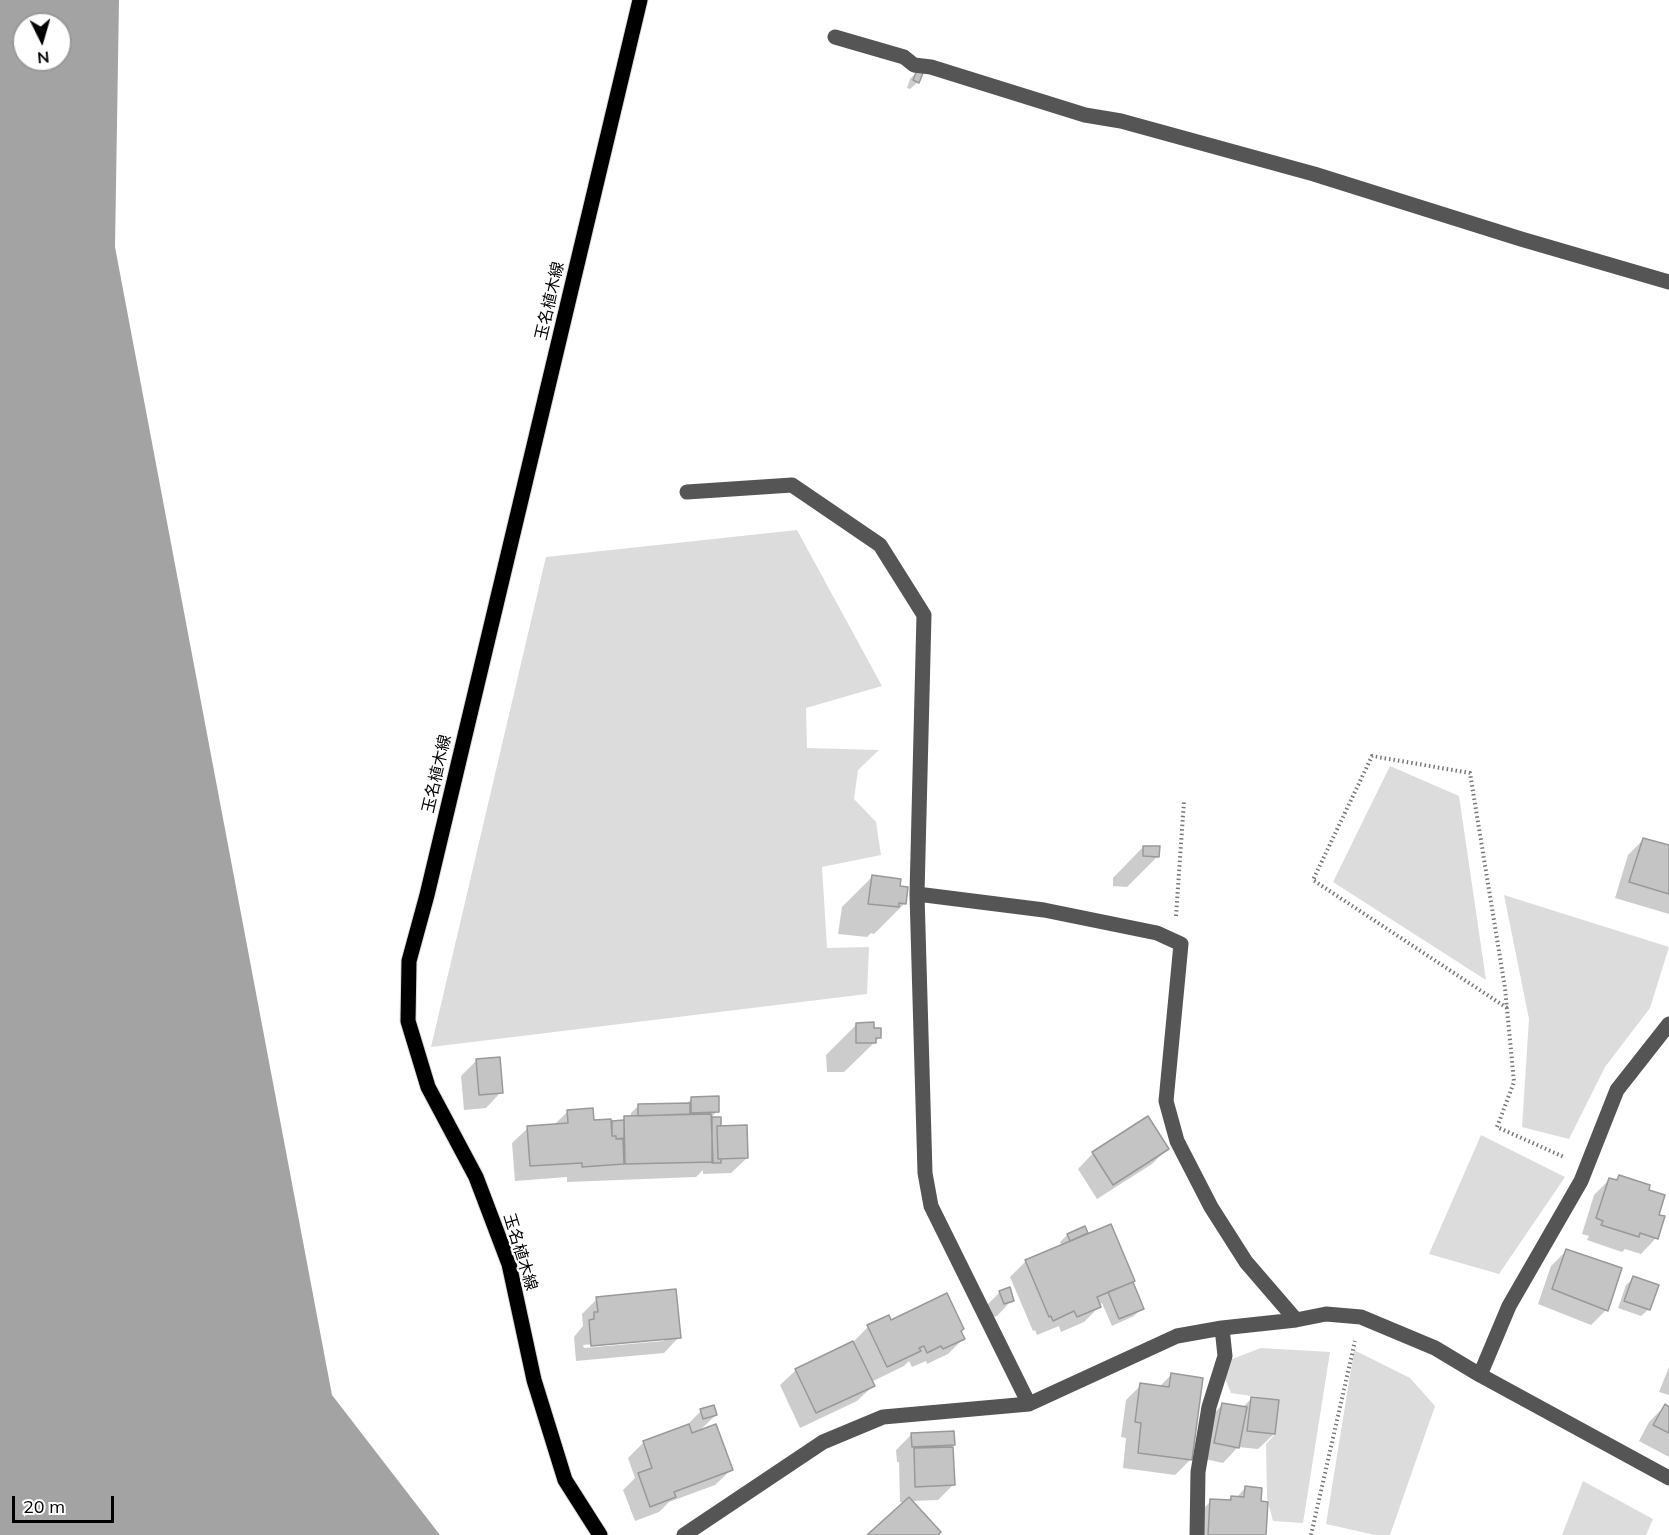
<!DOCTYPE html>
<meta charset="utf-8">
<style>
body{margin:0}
#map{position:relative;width:1669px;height:1535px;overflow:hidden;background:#fff;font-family:Mulish,sans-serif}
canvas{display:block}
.north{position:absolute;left:12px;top:12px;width:60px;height:60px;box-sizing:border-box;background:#fff;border:2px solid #999;border-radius:50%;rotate:175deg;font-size:16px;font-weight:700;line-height:24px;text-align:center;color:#000}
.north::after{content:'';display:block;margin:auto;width:21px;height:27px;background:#000;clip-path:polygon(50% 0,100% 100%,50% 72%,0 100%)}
.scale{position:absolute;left:12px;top:1496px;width:102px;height:27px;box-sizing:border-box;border:3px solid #000;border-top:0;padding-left:8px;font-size:18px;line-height:21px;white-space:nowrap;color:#000;-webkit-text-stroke:4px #fff;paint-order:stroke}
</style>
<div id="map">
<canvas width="1669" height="1535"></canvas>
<div class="north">N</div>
<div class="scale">20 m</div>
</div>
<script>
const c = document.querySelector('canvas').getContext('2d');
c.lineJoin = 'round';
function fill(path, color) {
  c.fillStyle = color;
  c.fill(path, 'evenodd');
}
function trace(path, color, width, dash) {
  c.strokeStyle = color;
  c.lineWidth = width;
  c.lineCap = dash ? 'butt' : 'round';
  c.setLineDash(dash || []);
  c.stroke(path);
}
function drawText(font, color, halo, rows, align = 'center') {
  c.font = font + ' Mulish,"Noto Sans JP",sans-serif';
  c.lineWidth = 4.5;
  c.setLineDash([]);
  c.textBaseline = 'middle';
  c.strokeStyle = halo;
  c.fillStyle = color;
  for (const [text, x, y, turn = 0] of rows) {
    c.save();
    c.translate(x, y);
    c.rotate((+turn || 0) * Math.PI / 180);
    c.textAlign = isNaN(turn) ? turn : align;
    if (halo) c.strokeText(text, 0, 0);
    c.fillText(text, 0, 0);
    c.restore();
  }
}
fill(new Path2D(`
 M797 530 882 686 806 708 807 748 879 750 858 770 854 799 876 822 881 855 822 867 827 948 869 947 867 994 431 1047 546 557Z
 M1390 766 1459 796 1486 980 1333 882Z
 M1504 895 1669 947 1650 1008 1605 1067 1569 1139 1522 1127 1529 1019Z
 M1481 1135 1565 1177 1499 1274 1429 1254Z
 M1261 1348 1330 1352 1303 1523 1273 1521 1267 1498 1266 1444 1275 1434 1279 1400 1231 1393 1219 1364Z
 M1354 1350 1410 1378 1435 1406 1390 1535H1375L1326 1524Z
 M1583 1481 1653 1519 1646 1535H1562Z`), '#dcdcdc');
fill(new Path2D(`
 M0 0H119L115 247 332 1395 440 1535H0ZM24 24H60V60H24Z`), '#a3a3a3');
fill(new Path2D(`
 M917 72 918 82 910 89 907 88 910 79Z
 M1644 839 1669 847V914L1615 898 1628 855Z
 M1143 847 1158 856 1127 887 1113 886V878Z
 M872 877 899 888 905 903 874 934 871 933 867 937 838 934 842 907Z
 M857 1024 873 1029 879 1038 844 1072H827L826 1055Z
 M477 1060 501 1092 486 1108 464 1110 461 1076Z
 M692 1099 717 1111 710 1119 719 1118 720 1125 747 1158 731 1173 703 1174V1170L696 1177 567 1182V1177L515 1181 512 1143 528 1128 553 1126 568 1111 593 1122 610 1124 620 1122 624 1118H631V1113L639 1105 686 1104Z
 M1167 1149 1152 1164 1097 1199 1078 1169 1093 1153Z
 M1619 1176 1647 1191 1657 1216 1656 1238 1641 1254 1625 1249 1622 1252 1587 1240 1589 1236 1582 1234 1594 1195 1610 1179 1614 1181Z
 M1086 1233 1082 1238 1133 1281 1131 1283 1142 1308 1134 1316 1112 1326 1102 1303 1098 1305 1099 1307 1084 1322 1061 1332 1059 1326 1037 1335 1035 1330 1033 1331 1010 1277 1026 1261 1062 1246 1060 1242 1067 1235Z
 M1566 1251 1606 1310 1591 1325 1538 1304 1551 1266Z
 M1634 1278 1649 1309 1641 1316 1618 1308 1626 1285Z
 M1000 1292 1012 1300 997 1316 989 1318 985 1307Z
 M597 1299 679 1337 664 1353 576 1361 574 1337 583 1326 582 1314ZM664 1338V1341L584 1348 583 1345Z
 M891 1322 960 1331 963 1339 948 1354 927 1364 926 1361 912 1367 909 1361 904 1366 871 1382 873 1386 857 1401 800 1428 780 1385 796 1370 853 1342 868 1327Z
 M1669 1367V1395L1659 1392Z
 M1171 1375 1190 1460 1175 1475 1123 1468 1126 1438 1121 1437 1126 1400 1141 1385 1159 1387Z
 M1252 1398 1274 1434 1258 1449 1238 1447 1223 1463 1200 1458 1207 1420 1223 1404 1242 1408Z
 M1665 1406 1669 1408V1457L1639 1441 1649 1422Z
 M701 1411 716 1415 698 1432 731 1470 715 1485 669 1502 659 1512 635 1521 623 1490 635 1478 628 1458 644 1442 686 1426Z
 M911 1435 953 1445 952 1447 953 1485 938 1500 911 1501 936 1535H869L905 1502H900L899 1462H897L896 1450Z
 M1245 1488 1260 1503 1264 1535H1194L1196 1516 1211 1501H1227L1232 1497 1236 1498Z`), '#0003');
const building = new Path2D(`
 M917 70 923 73 919 83 913 80Z
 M1643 838 1669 845V894L1629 882Z
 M1143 846H1160L1159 857 1143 856Z
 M872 875 901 879 900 886 908 887 906 904 899 903V907L868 904Z
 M874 1022V1028H881V1038H876V1043H856V1023Z
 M500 1057 503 1093 479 1095 476 1059Z
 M719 1096V1112L691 1113V1097Z
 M690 1103V1114L638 1116V1104Z
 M593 1108 594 1120 611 1119 612 1136H616V1139H623L624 1164 582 1167V1163L530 1166 527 1126 568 1123 567 1110Z
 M711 1114 713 1162 625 1164 624 1116Z
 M1148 1116 1169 1149 1113 1185 1092 1152Z
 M712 1117H721V1126H717L718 1159H721V1163H712Z
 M624 1120V1138L616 1139V1136H612V1121Z
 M747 1125 748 1158 718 1159 717 1126Z
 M1619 1175 1650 1185 1649 1190 1665 1195 1659 1215 1665 1216 1658 1239 1640 1233 1639 1237 1601 1225 1603 1221 1596 1218 1609 1178 1617 1180Z
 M1111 1224 1135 1281 1097 1297 1101 1307 1077 1317 1074 1311 1053 1321 1051 1316 1049 1317 1025 1260Z
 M1085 1226 1088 1233 1070 1241 1067 1234Z
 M1566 1249 1622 1268 1608 1311 1552 1289Z
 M1633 1276 1659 1285 1650 1310 1624 1301Z
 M1133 1282 1144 1309 1119 1319 1108 1292Z
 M1010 1287 1014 1301 1004 1304 999 1291Z
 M676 1289 681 1338 591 1346 589 1320 594 1319V1312H598L596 1297Z
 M947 1293 964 1329 961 1331 965 1339 943 1349 941 1346 927 1353 924 1346 919 1348 921 1351 887 1367 867 1325 889 1315 891 1320Z
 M853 1341 875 1386 816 1413 795 1369Z
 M1171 1373 1203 1378 1192 1460 1138 1453 1141 1423 1135 1422 1140 1383 1169 1387Z
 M1251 1397 1279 1400 1275 1434 1247 1431Z
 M1222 1403 1247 1407 1239 1448 1214 1443Z
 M1665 1404 1669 1407V1433L1653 1425Z
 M714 1405 717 1415 703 1419 700 1409Z
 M689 1424 692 1433 716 1424 733 1470 674 1492 676 1497 650 1507 638 1473 652 1468 643 1441Z
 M954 1431 955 1445 912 1447 911 1433Z
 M953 1447 955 1485 915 1487 914 1448Z
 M1245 1486 1262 1488 1261 1501 1268 1502 1266 1535H1208L1210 1499 1231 1500V1496L1244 1497Z
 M909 1497 941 1532 938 1535H867Z`);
fill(building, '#c4c4c4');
trace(building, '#999', 1.5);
const major = new Path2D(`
 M600 1535 565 1480 534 1380 509 1264 476 1177 428 1087 408 1021 409 961 427 895 640 0`);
trace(major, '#dbdbdb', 17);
trace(new Path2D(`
 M1176 916 1184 801
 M1507 1008 1313 880 1372 756 1470 773 1505 988 1514 1082 1497 1127 1564 1157
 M1311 1535 1355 1341`), '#777', 4, [1.5, 3]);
trace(new Path2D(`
 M835 37 904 57 914 65 931 67 1085 115 1121 121 1314 174 1521 239 1669 282
 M687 492 792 485 880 545 924 615 917 894 1044 910 1157 933 1181 944 1166 1101 1177 1141 1211 1207 1246 1262 1296 1320
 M917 894 925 1173 931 1206 1029 1404
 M1480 1375 1509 1306 1581 1181 1617 1090 1669 1024
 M684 1535 823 1442 883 1417 1029 1404 1177 1336 1222 1328 1296 1320 1326 1314 1361 1317 1435 1348 1480 1375 1669 1478
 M1197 1535 1198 1472 1209 1407 1225 1356 1222 1328`), '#555', 15);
trace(major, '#000', 15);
drawText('16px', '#000', '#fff', [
 ["玉名植木線",550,301,-77],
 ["玉名植木線",437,774,-77],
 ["玉名植木線",520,1252,73]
]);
</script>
